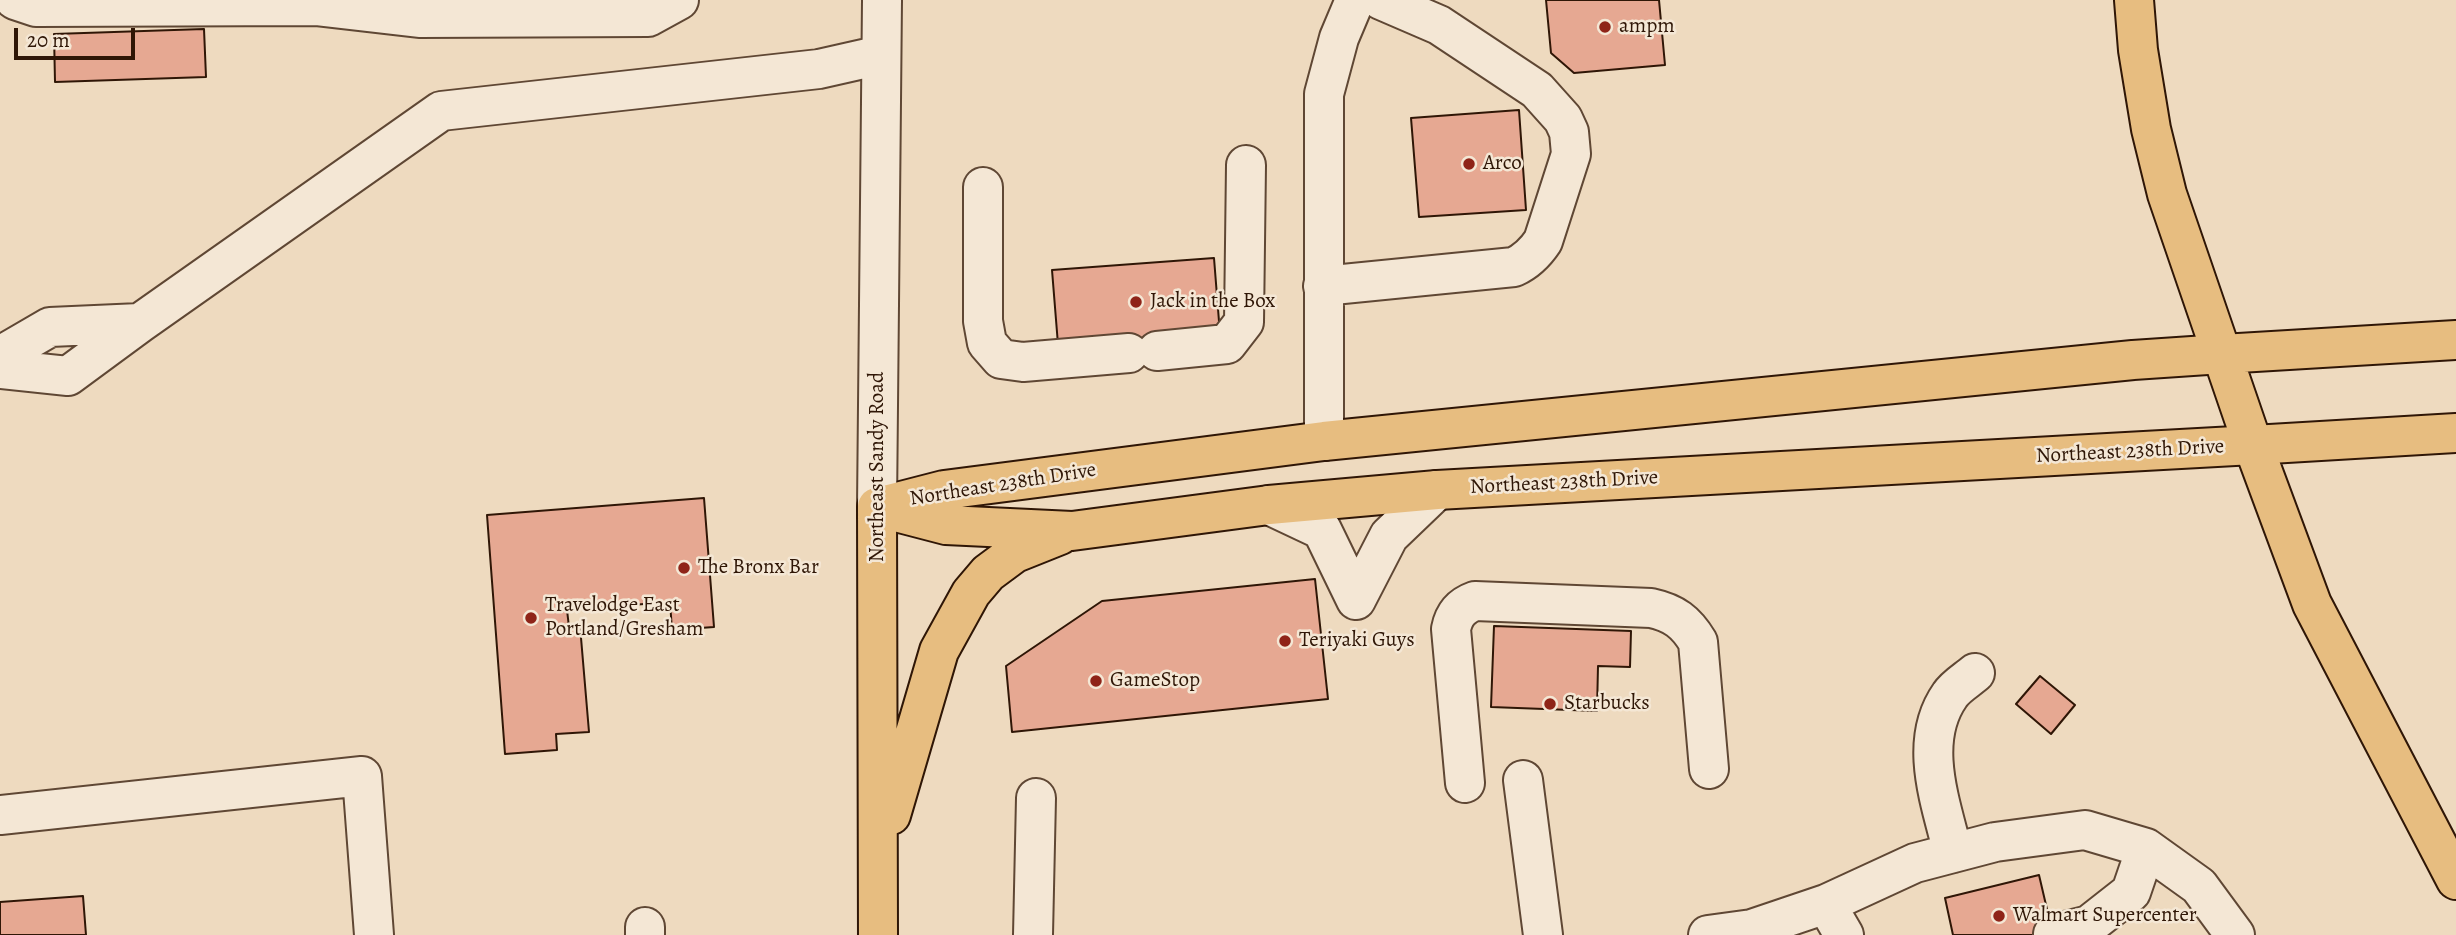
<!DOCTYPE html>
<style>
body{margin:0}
#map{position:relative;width:2456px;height:935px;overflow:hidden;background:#eedabf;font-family:Alegreya,serif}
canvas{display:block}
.scale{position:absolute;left:14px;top:28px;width:121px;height:32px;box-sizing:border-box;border:4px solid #2f1606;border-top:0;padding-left:9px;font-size:21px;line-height:24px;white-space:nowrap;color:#2f1606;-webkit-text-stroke:5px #f4e7d5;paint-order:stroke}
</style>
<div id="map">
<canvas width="2456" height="935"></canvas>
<div class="scale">20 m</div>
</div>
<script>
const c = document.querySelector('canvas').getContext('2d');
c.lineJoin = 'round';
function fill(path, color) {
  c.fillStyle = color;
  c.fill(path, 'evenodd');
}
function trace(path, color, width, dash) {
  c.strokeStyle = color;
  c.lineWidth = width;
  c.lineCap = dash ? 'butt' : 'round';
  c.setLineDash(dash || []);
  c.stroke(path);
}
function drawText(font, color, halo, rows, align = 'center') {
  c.font = font + ' Alegreya,serif';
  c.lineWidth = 5;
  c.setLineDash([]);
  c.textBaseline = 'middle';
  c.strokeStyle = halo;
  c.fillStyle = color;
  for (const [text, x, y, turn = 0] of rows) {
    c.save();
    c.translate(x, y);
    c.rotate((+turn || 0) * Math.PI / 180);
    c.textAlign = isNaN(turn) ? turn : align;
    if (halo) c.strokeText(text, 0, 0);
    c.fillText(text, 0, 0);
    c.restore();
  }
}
const building = new Path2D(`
 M1546 0H1659L1665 65 1574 73 1551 53Z
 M204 29 206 77 55 82 54 34Z
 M1519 110 1526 210 1419 217 1411 118Z
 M1214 258 1220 334 1059 357 1052 270Z
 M704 498 714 627 672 630 670 602 567 610 569 627 580 626 589 732 556 734 557 750 505 754 487 515Z
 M1315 579 1328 699 1012 732 1006 666 1102 601Z
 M1494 626 1631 631 1630 667 1598 666 1597 711 1491 707Z
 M2040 676 2075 705 2051 734 2016 704Z
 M2039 875 2053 935H1953L1945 898Z
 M83 896 86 935H0V902Z`);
fill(building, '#e6a892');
trace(building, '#2f1606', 2);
const minor = new Path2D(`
 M15 0 36 7 315 6
 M314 0 315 6 419 18 648 17 679 0
 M983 187V321L987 343 1001 359 1023 362 1129 353
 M1323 286 1514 267C1527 261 1535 253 1543 241L1571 154 1569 132 1563 119 1537 90 1439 25 1381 0
 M1157 351 1227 344 1244 322 1246 165
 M0 356 50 327 140 323
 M0 369 68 376 140 323 441 111 819 69 881 55
 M1324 441V94L1339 38 1355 0
 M1269 505 1322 530 1356 600
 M877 507 882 0
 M1356 600 1389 536 1437 490
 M1523 780 1543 935
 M1465 783 1451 629C1454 614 1461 606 1475 601L1651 608C1674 613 1686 622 1698 642L1709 769
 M0 815 362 776 374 935
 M1953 853C1941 803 1917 742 1950 695 1956 686 1967 680 1975 673
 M1826 904 1844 935
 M2053 934 2089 925 2131 892 2146 848
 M645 935V927
 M1033 935 1036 798
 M1708 935 1752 929 1826 904 1915 863 1995 842 2085 830 2146 848 2199 886 2235 935`);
const major = new Path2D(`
 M882 506 944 490 1324 441 2133 360 2222 354
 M877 507 946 525 1072 531 1269 505 1437 490 2253 445
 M877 507 878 935
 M891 815 939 651 971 593 988 573 1015 553 1060 535`);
const highway = new Path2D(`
 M2134 0 2138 50 2151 129 2167 194 2253 445 2312 604 2456 880
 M2222 354 2456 340
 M2253 445 2456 433`);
trace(minor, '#5f4734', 42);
trace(major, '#2f1606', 42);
trace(highway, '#2f1606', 42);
trace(minor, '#f4e7d5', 38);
trace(major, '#e7bd80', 38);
trace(highway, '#e7bd80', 38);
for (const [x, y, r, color] of [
 [1605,27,7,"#8f2418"],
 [1469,164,7,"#8f2418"],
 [1136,302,7,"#8f2418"],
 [684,568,7,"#8f2418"],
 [531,618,7,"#8f2418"],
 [1285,641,7,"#8f2418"],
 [1096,681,7,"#8f2418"],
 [1550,704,7,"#8f2418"],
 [1999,916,7,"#8f2418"]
]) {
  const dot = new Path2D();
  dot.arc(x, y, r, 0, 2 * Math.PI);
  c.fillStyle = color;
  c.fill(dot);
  trace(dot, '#f4e7d5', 2.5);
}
drawText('21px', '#2f1606', '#f4e7d5', [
 ["ampm",1619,27],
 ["Arco",1483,164],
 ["Jack in the Box",1150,302],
 ["The Bronx Bar",698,568],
 ["Travelodge East",545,606],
 ["Portland/Gresham",545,630],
 ["Teriyaki Guys",1299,641],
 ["GameStop",1110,681],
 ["Starbucks",1564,704],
 ["Walmart Supercenter",2013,916]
], 'left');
drawText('21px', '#2f1606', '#f4e7d5', [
 ["Northeast 238th Drive",2130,452,-3],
 ["Northeast Sandy Road",878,467,-90],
 ["Northeast 238th Drive",1564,483,-3],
 ["Northeast 238th Drive",1003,485,-9]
]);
</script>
